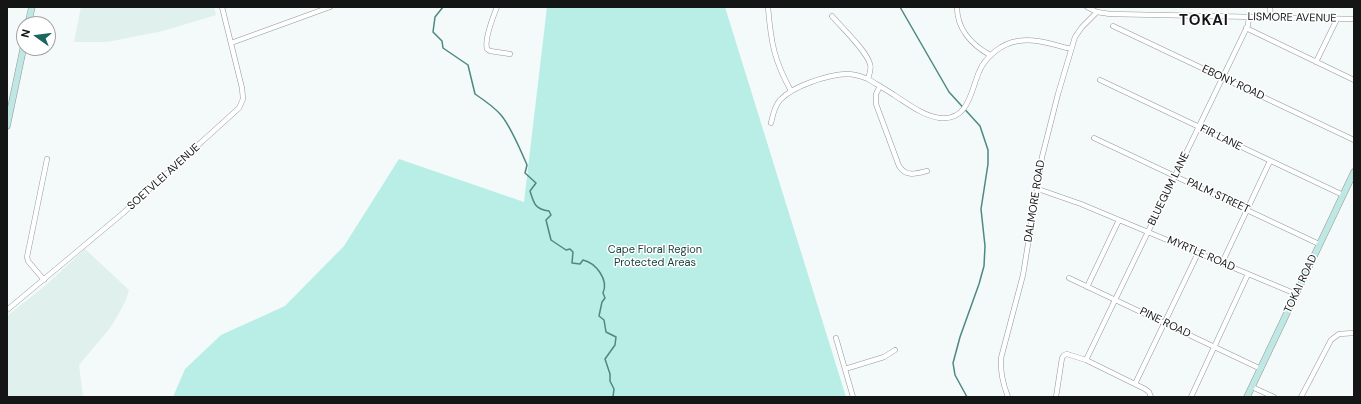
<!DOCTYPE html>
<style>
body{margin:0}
#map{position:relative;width:1361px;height:404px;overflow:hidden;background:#f3faf9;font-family:"DM Sans",sans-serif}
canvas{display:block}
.frame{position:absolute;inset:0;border:8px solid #141616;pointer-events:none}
.north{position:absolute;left:16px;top:16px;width:40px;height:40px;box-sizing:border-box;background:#fff;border:1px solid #a1a2a2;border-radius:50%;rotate:284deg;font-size:11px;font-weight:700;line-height:16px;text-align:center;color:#141616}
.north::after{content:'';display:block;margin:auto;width:14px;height:18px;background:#1a655e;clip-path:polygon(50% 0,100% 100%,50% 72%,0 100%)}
</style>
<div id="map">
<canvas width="1361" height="404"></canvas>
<div class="frame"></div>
<div class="north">N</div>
</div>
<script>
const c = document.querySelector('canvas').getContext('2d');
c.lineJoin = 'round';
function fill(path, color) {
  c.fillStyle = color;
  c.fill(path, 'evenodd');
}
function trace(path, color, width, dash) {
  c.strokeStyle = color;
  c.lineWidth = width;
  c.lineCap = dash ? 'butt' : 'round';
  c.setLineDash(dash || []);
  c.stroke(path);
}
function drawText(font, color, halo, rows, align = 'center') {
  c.font = font + ' "DM Sans",sans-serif';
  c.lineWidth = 3;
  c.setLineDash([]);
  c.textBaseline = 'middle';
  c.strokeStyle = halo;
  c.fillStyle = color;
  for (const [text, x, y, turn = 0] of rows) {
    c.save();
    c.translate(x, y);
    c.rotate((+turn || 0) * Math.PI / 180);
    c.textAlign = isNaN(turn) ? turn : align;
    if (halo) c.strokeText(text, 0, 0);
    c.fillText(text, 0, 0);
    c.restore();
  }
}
fill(new Path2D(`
 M81 7H214L216 15 163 31 107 42H74Z
 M85 249 129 290 126 300 118 315 110 328 79 365 83 397H7V316L46 285Z`), '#dff0ed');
fill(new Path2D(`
 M547 7H725L846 397H173L185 369 221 335 285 306 344 246 399 159 524 202Z`), '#b8eee6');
trace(new Path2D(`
 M443 7 435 17 433 32 442 41 443 48 468 65 475 94C484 100 494 107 501 115 511 127 521 151 527 165L525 173 536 183 530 191C534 204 535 209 549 211L551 215 546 220 551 240 566 250 570 249 573 252 572 263 580 264 583 260C596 263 609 280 603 293L605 298 602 302 599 316 604 320 606 332 616 337 615 345 605 359 610 374V381L614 389 613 397
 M900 7 949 92 980 126 988 150V164L981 209 985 246 984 266 979 284 960 337 953 363 955 375 967 397`), '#4d8882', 1.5);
const street = new Path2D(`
 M497 7C493 17 484 39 487 49L490 51 510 54
 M768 7C771 43 774 60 791 91
 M957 7C957 29 972 45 990 55
 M1087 7 1097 12 1110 14 1354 19
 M1270 7 1271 18
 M832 16C842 28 866 50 870 64 872 69 869 74 868 79
 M1113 26 1354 140
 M1246 28 1354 80
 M231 43 330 7
 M1316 62 1337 19
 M1100 80 1343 195
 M880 86 876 94V104L899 166C906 177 916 174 927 171
 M771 123C773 115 774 107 780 100 793 86 827 75 846 74 854 74 861 76 868 79 876 84 885 89 894 95 907 103 923 116 940 118 969 121 971 90 979 72 985 57 1002 43 1018 41 1036 38 1054 45 1071 49
 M1094 138 1319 244
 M1038 189 1081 204 1296 294
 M1222 263 1270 161
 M1069 278 1261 369
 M44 280 28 261 27 257 47 159
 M1087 287 1119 220
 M7 310 122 214 239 108 243 99 242 88 222 7
 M836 338 853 397
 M1086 360 1248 25 1249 17
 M845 369 884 357 895 350
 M1135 384 1198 253
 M1252 387 1274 397
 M1008 397C1003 384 1000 371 1001 358L1023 275 1042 157 1058 94 1075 37 1082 27 1097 12
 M1056 397 1062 358 1064 355 1067 354 1086 360 1145 389 1149 392 1151 397
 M1191 397 1248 274
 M1301 397 1331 340 1339 334 1354 333`);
const secondary = new Path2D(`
 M28 24 32 7
 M7 126 24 45
 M1247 397 1354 172`);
trace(street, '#929997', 5.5);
trace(secondary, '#929997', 7);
trace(street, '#fff', 4.5);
trace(secondary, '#bfe8e5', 6);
drawText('11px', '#141616', '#fff', [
 ["LISMORE AVENUE",1292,18,1],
 ["EBONY ROAD",1233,83,25],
 ["FIR LANE",1221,138,26],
 ["SOETVLEI AVENUE",164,177,-42],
 ["BLUEGUM LANE",1169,189,-64],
 ["PALM STREET",1218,196,25],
 ["DALMORE ROAD",1035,201,-81],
 ["MYRTLE ROAD",1201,254,23],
 ["TOKAI ROAD",1301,284,-65],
 ["PINE ROAD",1165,323,26]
]);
drawText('11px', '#143c38', '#fff', [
 ["Cape Floral Region",655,250],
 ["Protected Areas",655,263]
]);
c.letterSpacing = '1px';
drawText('bold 15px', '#141616', '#fff', [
 ["TOKAI",1204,21]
]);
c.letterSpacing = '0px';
</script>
